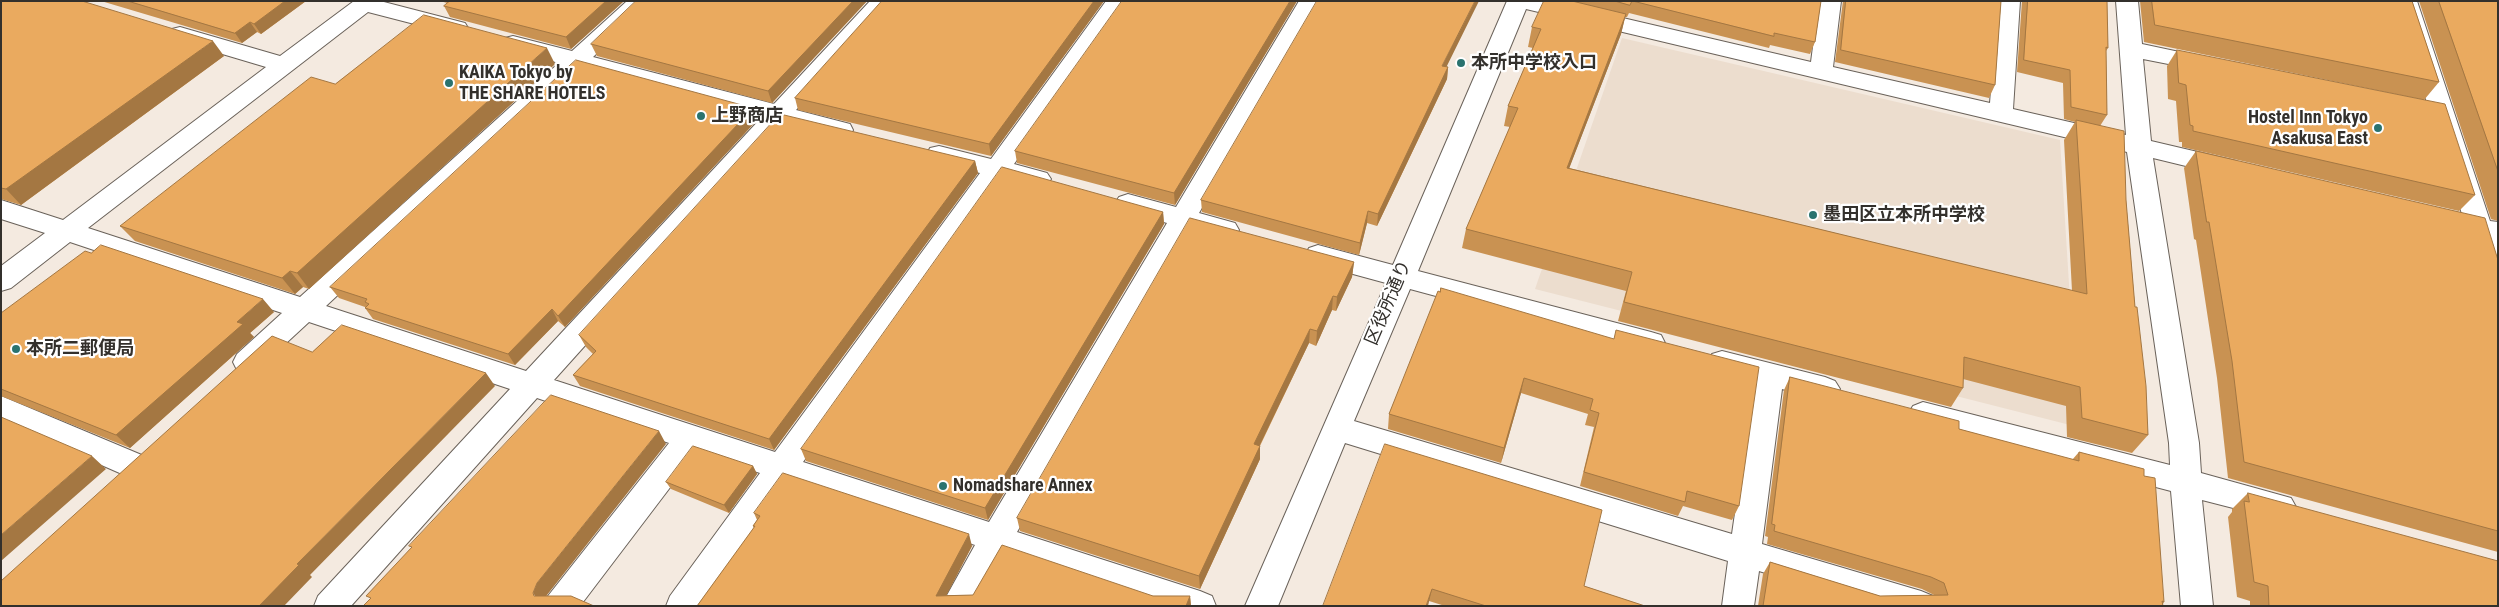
<!DOCTYPE html>
<meta charset="utf-8">
<style>
body{margin:0}
#map{position:relative;width:2499px;height:607px;overflow:hidden;background:#f4eae0;font-family:"Roboto Condensed",sans-serif}
canvas{display:block}
.frame{position:absolute;inset:0;border:2px solid #33302c;pointer-events:none}
</style>
<div id="map">
<canvas width="2499" height="607"></canvas>
<div class="frame"></div>
</div>
<script>
const c = document.querySelector('canvas').getContext('2d');
c.lineJoin = 'round';
function fill(path, color) {
  c.fillStyle = color;
  c.fill(path, 'evenodd');
}
function trace(path, color, width, dash) {
  c.strokeStyle = color;
  c.lineWidth = width;
  c.lineCap = dash ? 'butt' : 'round';
  c.setLineDash(dash || []);
  c.stroke(path);
}
function drawText(font, color, halo, rows, align = 'center') {
  c.font = font + ' "Roboto Condensed","Noto Sans JP",sans-serif';
  c.lineWidth = 4.5;
  c.setLineDash([]);
  c.textBaseline = 'middle';
  c.strokeStyle = halo;
  c.fillStyle = color;
  for (const [text, x, y, turn = 0] of rows) {
    c.save();
    c.translate(x, y);
    c.rotate((+turn || 0) * Math.PI / 180);
    c.textAlign = isNaN(turn) ? turn : align;
    if (halo) c.strokeText(text, 0, 0);
    c.fillText(text, 0, 0);
    c.restore();
  }
}
fill(new Path2D(`
 M1622 38 2060 140 2078 427 1535 289Z`), '#ecddce');
const minor = new Path2D(`
 M354 1H380L465 23 468 28 465 33 457 35 368 12 88 228 300 297 559 63 505 48 502 43 505 38 513 36 572 51 627 1H651L593 57 774 104 870 1H893L796 110 850 124 853 130 850 136 841 138 785 123 554 380 775 452 980 173 930 160 927 154 930 148 939 146 991 159 1106 1H1129L1014 164 1047 173 1051 179 1047 185 1038 188 1003 179 803 462 989 522 1167 223 1119 209 1115 203 1119 197 1128 194 1176 207 1299 1H1321L1199 213 1235 223 1239 230 1235 237 1226 239 1190 229 1017 532 1200 591 1212 596 1216 606H1155L1004 555 975 606H941L975 545 788 483 701 606H666L670 596 760 473 697 452 580 606H544L548 596 669 443 537 398 351 606H314L318 596 510 389 309 322 257 370 247 373 237 370 233 362 237 354 282 313 70 242 11 288 1 291V266L45 233 1 219V200L63 220 266 67 172 39 169 34 172 29 180 27 280 56ZM581 68 762 117 526 371 326 306Z
 M1507 1H1550L1811 62 1819 1H1841L1833 67 1990 103 1998 1H2020L2013 109 2126 135 2116 1H2138L2142 44 2217 60 2221 65 2217 70 2209 72 2143 59 2151 141 2236 161 2240 167 2236 173 2227 176 2153 158 2199 443 2201 473 2291 498 2296 507 2291 516 2280 520 2202 500 2213 606H2181L2171 491 1923 426 1913 422 1908 414 1913 406 1923 402 2170 465 2169 443 2127 152 1526 9 1418 271 1651 332 1661 335 1665 343 1661 351 1651 354 1410 289 1354 421 1732 534 1754 382 1712 370 1708 362 1712 354 1722 351 1825 377 1835 381 1840 389 1835 397 1825 401 1782 389 1762 544 1921 591 1933 596 1937 606H1872L1759 571 1754 606H1722L1728 561 1345 443 1278 606H1245L1386 283 1309 262 1305 255 1309 248 1318 245 1393 265Z
 M2395 1H2417L2490 221 2498 222V294L2488 291 2484 284 2469 234 2444 228 2440 221 2444 214 2453 212 2462 214Z
 M1 396 144 456 148 465 144 474 133 478 122 474 1 421Z`);
trace(minor, '#6a625a', 2);
fill(minor, '#fff');
fill(new Path2D(`
 M1 1 224 56 21 205 1 199Z
 M101 1H306L261 34 257 32 242 43Z
 M440 1H624L571 49 450 17 444 6 447 3Z
 M867 1 772 103 597 56 591 44Z
 M882 1H1104L991 156 798 110 795 98Z
 M1297 1 1175 205 1017 163 1015 151Z
 M1544 1H1821L1815 42 1810 54 1770 45 1769 48 1629 13 1627 17H1625L1621 34 1569 168 2072 291 2064 140 2075 122 2064 119 2063 83 2017 72 2022 1H2107L2108 48 2106 51 2107 115 2100 126 2126 200 2135 307 2148 435 2132 453 2067 437 2066 406 1963 379V388L1951 407 1618 321 1626 291 1462 248 1466 229 1510 127 1504 126 1508 106 1533 48 1528 47 1532 27Z
 M1843 1H2001L1995 85 1989 98 1835 62Z
 M2140 1H2412L2439 82 2424 100 2144 42Z
 M2419 1H2498V221L2491 219Z
 M2177 50 2475 195 2459 211 2182 147V142H2179L2176 101 2168 99 2167 66Z
 M555 64 309 289 303 287 295 294 135 241 120 226 335 84Z
 M1446 67H1448L1447 79 1377 226 1367 223 1359 255 1202 212 1201 200Z
 M753 108 758 119 565 327 558 321 515 365 373 319 365 308V307L339 298 330 287Z
 M2196 151 2498 260V552L2228 478 2217 378 2196 240 2194 239 2184 168Z
 M975 161 978 173 774 450 580 386 573 375 593 354 586 347 579 335Z
 M1163 212 1164 224 988 520 806 461 801 449Z
 M1354 262 1352 277 1336 311 1332 310 1316 346 1309 343 1260 446V459L1200 589 1020 531 1017 518Z
 M1441 288 1739 506 1732 520 1683 506 1678 516 1580 486 1594 427 1585 425 1588 414 1521 393 1501 463 1388 429 1389 414Z
 M274 312 250 333 254 337 130 448 1 396V313Z
 M1790 377 1959 429 2072 460 2079 452 2144 476 2164 602 2163 604V606H1758L1763 574 1770 562 1880 596 1934 595 1922 589 1767 544 1768 537 1765 536 1784 390Z
 M1385 444 1584 586 1645 606H1445L1429 601Z
 M753 466 757 474 729 513 671 489 666 482Z
 M2248 493 2498 606H2250V601L2237 597 2228 517 2232 512V509Z
 M754 513 972 546 946 595 1190 596 1191 606H697L754 528 753 526 757 520Z`), '#c99252');
fill(new Path2D(`
 M285 1H306L261 34 254 24Z
 M606 1H624L571 49 566 37Z
 M853 1H867L772 103 768 91Z
 M1094 1H1104L991 156 989 144Z
 M1290 1H1297L1175 205 1174 193Z
 M1475 1H1479L1441 78 1442 66Z
 M1626 14 1621 34 1562 187 1567 168Z
 M250 22 257 32 242 43 235 33Z
 M213 41 224 56 21 205 6 189Z
 M547 48 555 64 309 289 297 273Z
 M1448 67 1447 79 1377 226 1378 214Z
 M753 108 758 119 565 327 558 316Z
 M975 161 978 173 774 450 769 439Z
 M1368 211 1367 223 1359 255 1360 243Z
 M1163 212 1164 224 988 520 985 508Z
 M1354 262 1352 277 1336 311 1337 297Z
 M290 271 303 287 295 294 282 278Z
 M1333 296 1332 310 1316 346 1317 331Z
 M263 299 274 312 250 333 254 337 130 448 116 435 237 322Z
 M552 309 558 321 515 365 508 354Z
 M1310 329 1309 343 1254 457V444Z
 M486 373 495 386 310 575 312 577 284 606H259L297 564Z
 M1524 378 1521 393 1501 463 1504 448Z
 M659 431 666 444 547 595 542 605 533 593 537 583Z
 M1260 446V459L1200 589 1199 576Z
 M92 456 106 469 1 561V535Z
 M753 466 757 474 729 513 724 505Z
 M969 534 972 546 941 606 936 596Z
 M1432 589 1428 606H1426Z
 M1190 596 1191 606H1186Z`), '#a47742');
const building = new Path2D(`
 M1 1H82L213 41 6 189 1 188Z
 M128 1H285L254 24 250 22 235 33Z
 M450 1H606L566 37 444 6Z
 M636 1H853L768 91 591 44Z
 M882 1H1094L989 144 795 98Z
 M1122 1H1290L1174 193 1015 151Z
 M1317 1H1475L1442 66 1448 67 1378 214 1368 211 1360 243 1201 200Z
 M1544 1H1572L1626 14 1567 168 2087 294 2076 120 2124 131 2126 200 2135 307H2137L2146 386 2148 435 2082 418 2080 387 1964 357 1963 388 1624 302 1632 272 1466 229 1518 108 1508 106 1541 29 1532 27Z
 M1615 1H1632L1630 5Z
 M1633 1H1821L1815 42 1774 33V36Z
 M1846 1H2001L1995 85 1841 50Z
 M2028 1H2107L2108 48 2106 47 2107 115 2071 107 2070 70 2024 60Z
 M2152 1H2412L2439 82 2155 25Z
 M2439 1H2498V171Z
 M424 15 547 48 297 273 290 271 282 278 120 226 311 77 335 84Z
 M2177 50 2445 104 2475 195 2193 131V126L2190 125 2186 85 2179 83Z
 M576 60 753 108 558 316 552 309 508 354 365 308 369 304 365 302 367 299 330 287Z
 M780 114 975 161 769 439 573 375 596 351 579 335Z
 M2196 151 2485 218 2498 260V531L2244 462 2232 361 2209 222H2207Z
 M1002 167 1163 212 985 508 801 449Z
 M1190 218 1354 262 1337 297 1333 296 1317 331 1310 329 1254 444 1260 446 1199 576 1017 518Z
 M101 245 263 299 237 322 243 324 116 435 1 389V313L85 251 91 253Z
 M1441 288 1614 339 1616 330 1759 367 1739 506 1687 491 1685 502 1584 472 1599 413 1590 410 1593 399 1524 378 1504 448 1389 414 1438 291 1440 292Z
 M342 325 486 373 297 564 299 565 259 606H1V581L272 336 312 352Z
 M1790 377 1959 421V429L2079 461V452L2144 469V476L2155 478 2164 602 2162 601 2163 606H1763L1770 562 1880 596 1948 595 1944 583 1931 577 1774 531 1775 525 1772 524Z
 M551 395 659 431 537 583 533 593 534 596H571L594 606H363L371 598 366 596 412 547 409 546Z
 M1 417 92 456 1 535Z
 M1385 444 1602 510 1584 586 1645 606H1486L1432 589 1426 606H1323Z
 M693 446 753 466 724 505 666 482Z
 M783 473 969 534 936 596 973 595 1002 545 1153 596H1190L1186 606H697L755 526H753L760 516 754 513Z
 M2248 493 2498 561V606H2269L2268 586 2254 582 2244 501 2249 502Z`);
fill(building, '#eaaa5f');
trace(building, '#a47742', 1);
for (const [x, y, r, color] of [
 [1461,63,5,"#2a736f"],
 [449,83,5,"#2a736f"],
 [701,116,5,"#2a736f"],
 [2378,128,5,"#2a736f"],
 [1813,215,5,"#2a736f"],
 [16,349,5,"#2a736f"],
 [943,486,5,"#2a736f"]
]) {
  const dot = new Path2D();
  dot.arc(x, y, r, 0, 2 * Math.PI);
  c.fillStyle = color;
  c.fill(dot);
  trace(dot, '#fff', 2);
}
drawText('bold 18px', '#33302c', '#fff', [
 ["本所中学校入口",1471,63],
 ["KAIKA Tokyo by",459,73],
 ["THE SHARE HOTELS",459,94],
 ["上野商店",711,116],
 ["Hostel Inn Tokyo",2368,118,"right"],
 ["Asakusa East",2368,139,"right"],
 ["墨田区立本所中学校",1823,215],
 ["本所二郵便局",26,349],
 ["Nomadshare Annex",953,486]
], 'left');
drawText('18px', '#33302c', '#fff', [
 ["区役所通り",1389,303,-67]
]);
</script>
